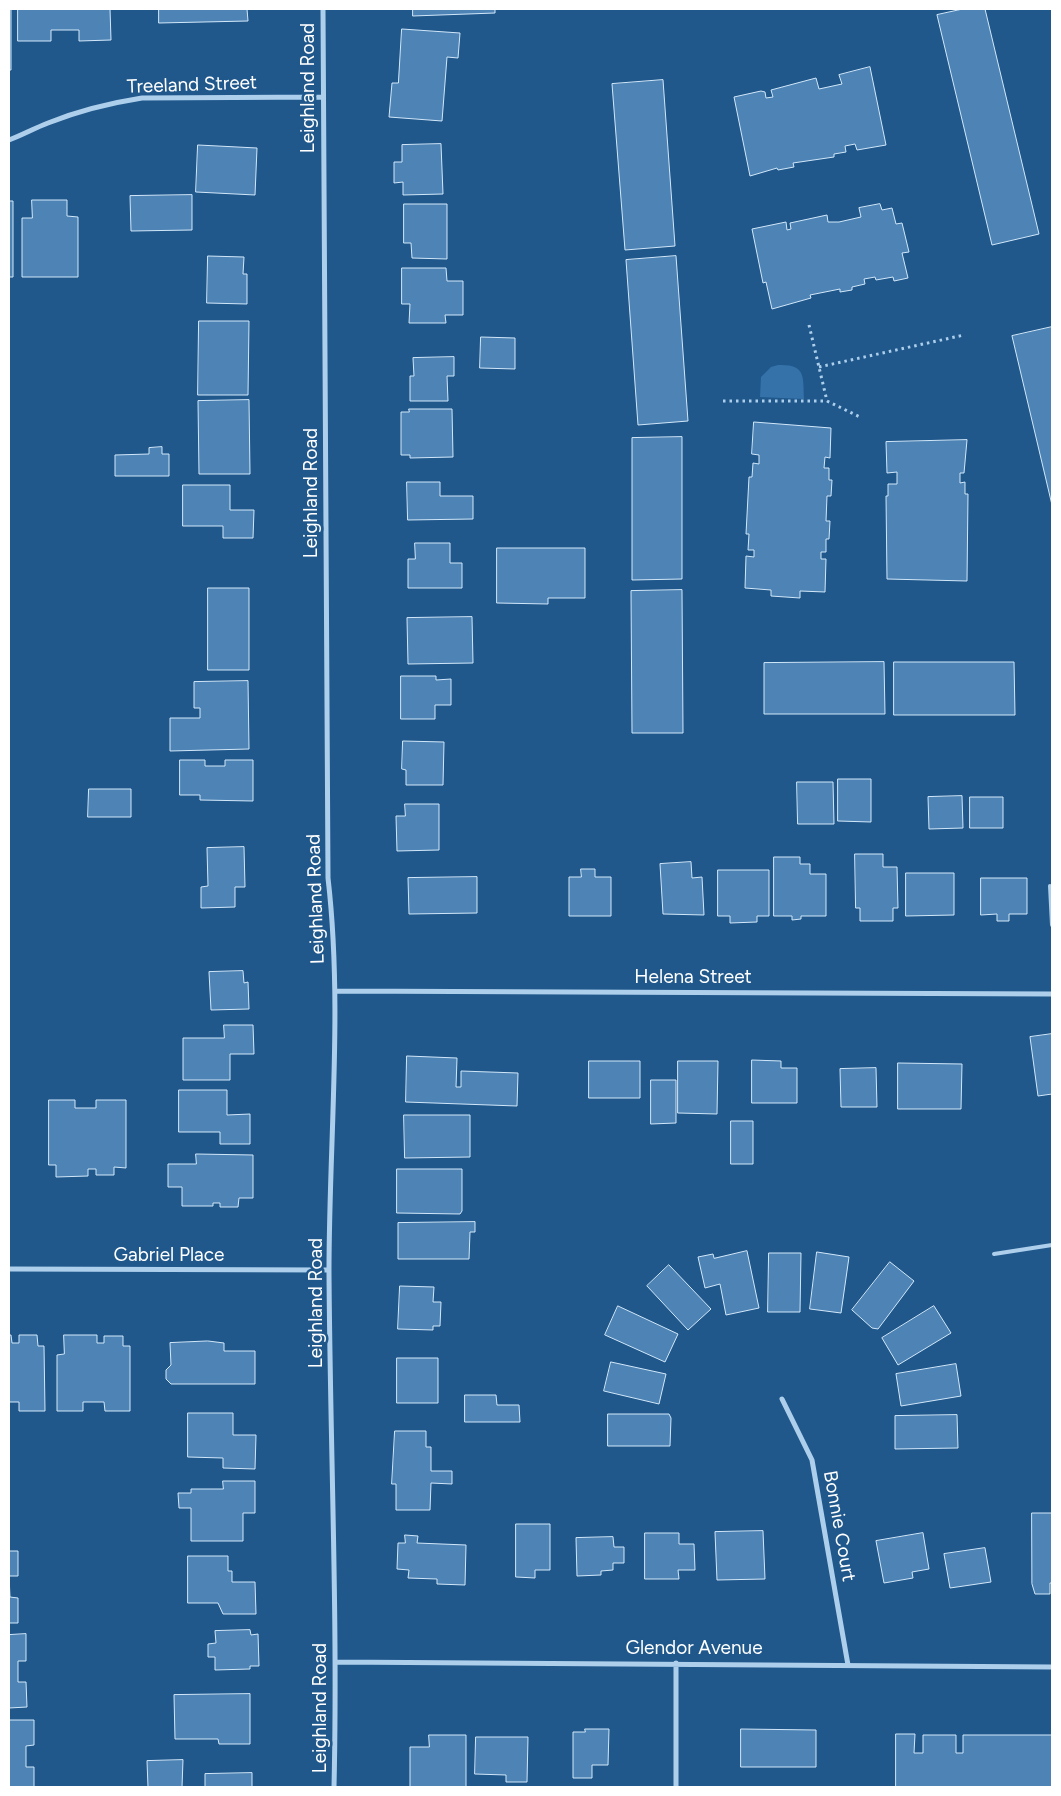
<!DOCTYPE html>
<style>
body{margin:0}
#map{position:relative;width:1061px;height:1796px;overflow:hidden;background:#20588c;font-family:Figtree,sans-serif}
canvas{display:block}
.frame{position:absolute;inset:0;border:10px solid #fff;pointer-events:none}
</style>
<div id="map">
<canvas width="1061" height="1796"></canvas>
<div class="frame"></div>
</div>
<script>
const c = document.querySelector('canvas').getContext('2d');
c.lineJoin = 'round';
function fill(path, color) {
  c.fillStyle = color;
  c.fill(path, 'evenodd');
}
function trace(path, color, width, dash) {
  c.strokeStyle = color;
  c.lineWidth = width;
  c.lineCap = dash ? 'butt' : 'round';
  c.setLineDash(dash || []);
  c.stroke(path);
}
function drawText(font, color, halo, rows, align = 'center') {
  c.font = font + ' Figtree,sans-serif';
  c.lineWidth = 5;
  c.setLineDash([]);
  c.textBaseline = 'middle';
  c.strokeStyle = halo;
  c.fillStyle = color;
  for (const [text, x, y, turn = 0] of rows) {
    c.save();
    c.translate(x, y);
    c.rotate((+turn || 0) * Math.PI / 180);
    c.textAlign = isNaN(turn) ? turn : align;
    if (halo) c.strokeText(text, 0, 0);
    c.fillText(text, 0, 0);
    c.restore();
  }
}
fill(new Path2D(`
 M778 365C806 364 803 376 804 399L760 397 761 377 771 367Z`), '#3472a9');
const building = new Path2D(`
 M9 9H11V70H9Z
 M18 9H110L111 40 79 41V30H51V41H18Z
 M159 9H254H247L248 21 159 23Z
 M413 9H495V13L413 16Z
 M963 9H985L1039 234 992 245 937 15Z
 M402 29 460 33 458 58 447 57 442 121 389 117 392 83H398Z
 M870 67 886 145 857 150 855 144 845 146 846 152 834 154V157L793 163 794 167 778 170 777 168 750 176 734 97 761 91 765 92 766 98 773 97 771 90 816 78 819 89 842 84 839 75Z
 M663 80 675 246 625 250 612 84Z
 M441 144 443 194 403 195V182L394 183V162H402V145Z
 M198 145 257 148 255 195 196 192Z
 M192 195V230L131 231 130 196Z
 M32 200H67V216L78 217V277H22V218H32Z
 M9 201H13V277H9Z
 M404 204H447V259L412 258 411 243H404Z
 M880 204 882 210 892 208 896 224 902 223 909 252 902 253 908 278 894 281 893 277 876 280 875 277 864 279 865 284 852 287V290L840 292V289L810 295 811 298 772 309 766 282 763 283 752 229 786 222 787 230 791 229 790 223 827 215 828 222H839L861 217 859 208Z
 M208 256 244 257 243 274H247V304L207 303Z
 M676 256 688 421 638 425 626 260Z
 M402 268H446L447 281H463V315H445L446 323H409L410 304H402Z
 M199 321H249L248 395H198Z
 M1052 327V505L1012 336Z
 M481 337 515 338V369L480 368Z
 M454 357V376H447L448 401H410V376H414L413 358Z
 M249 400 250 474H199L198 401Z
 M409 409H452L453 457 410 458V455H401V412H409Z
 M754 422 831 428 830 458 825 457 824 468H829V480H832L831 496H827L826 521H830L829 539H826V552H821V559H826L825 592 800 591V598L771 596V590L745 588 746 556 754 557V550H748L749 534H746L749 477H752L753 463 759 464V455L752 454Z
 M682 437V579L632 580V438Z
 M967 440 964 473H960V483L965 482V494H968L967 581 887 579 886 496H888V484H897V472L887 473 886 442Z
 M162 447V454H169V476H115V455L149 454V448Z
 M407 482H440V496H473V519L408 520Z
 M183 485H230V510H254L253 538H223V526H183Z
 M415 543H450V563H462V588H408V559H415Z
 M497 548H585V598H548V604L497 603Z
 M208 588H249V670H208Z
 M682 590 683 733H632L631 591Z
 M472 617 473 663 408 664 407 618Z
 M884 662 885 714H764V663Z
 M894 662H1014L1015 715H894Z
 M401 676H436V680L451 679V705H435V719H401Z
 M248 681 249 749 170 751V718H200V708H194V682Z
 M403 741 444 742 443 785H406V770L402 769Z
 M180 760H205V766H225V760H253V801L200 800V795H180Z
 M838 779H871V822L838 821Z
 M797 782H833L834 824H798Z
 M89 789H131V817H88Z
 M962 796 963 828 929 829 928 797Z
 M970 797H1003V828H970Z
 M405 804H439V850L397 851 396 816H405Z
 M244 847 245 887H235V907L201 908V887L208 886 207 848Z
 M855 854H883V867H897L898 908H893V921H860V908H856Z
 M774 857H800V864H810V874H826V916H801V919L792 920V916H774Z
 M691 862 692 878 702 877 704 915 663 914 660 864Z
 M581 869H595V877H611V916H569V877H581Z
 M718 870H769V916H757V922L730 923V916H718Z
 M906 873H954V915L906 916Z
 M477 877V913L409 914 408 878Z
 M981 878H1027V914H1009V921H997V914L981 915Z
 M243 971 244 983 248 982 249 1009 211 1010 209 972Z
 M224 1025H253L254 1054H230V1080H183V1038H224Z
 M1052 1034V1094L1038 1096 1030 1037Z
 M407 1056 457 1058 456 1087H461V1071L518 1073 517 1106 406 1102Z
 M752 1060 781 1061V1068H797V1103H752Z
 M589 1061H640V1098H589Z
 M678 1061H718L717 1114 678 1113Z
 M898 1063 962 1064 961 1109H898Z
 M876 1068 877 1107H841L840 1069Z
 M651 1080H676V1123L651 1124Z
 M179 1090H227V1115L250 1114V1144H220V1132H179Z
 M49 1100H75V1108H96V1100H126V1168L114 1167V1175H96V1169H88V1176L56 1177V1165H49Z
 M404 1115H470V1157L405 1158Z
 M731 1121H753V1164H731Z
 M196 1154 253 1155V1198H239L238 1207H220V1203H213V1206H182V1187H168V1164H196Z
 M397 1169H462V1211L460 1214 397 1213Z
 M475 1222V1232H470L469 1259H398V1223Z
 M747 1251 759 1308 726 1315 720 1284 705 1288 698 1257 713 1254 714 1258Z
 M817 1252 849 1257 841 1313 810 1309Z
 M769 1253H801L800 1312H768Z
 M890 1262 914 1281 878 1329 872 1328 852 1310Z
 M669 1265 711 1309 688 1330 647 1286Z
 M400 1286 434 1287 433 1302H441L440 1326H433V1330L398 1329Z
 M618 1306 678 1334 665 1362 605 1335Z
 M934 1306 951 1333 898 1365 882 1338Z
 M9 1335H11L12 1343H19V1335H37L38 1346H44L45 1411H19V1402H9Z
 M64 1335H97V1343H104V1336H123V1346H130V1411H105L104 1402H83V1411H57V1355L64 1354Z
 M208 1341 224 1343V1351H255V1384H171L166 1379V1370L171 1365 170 1343Z
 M397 1358H438V1403H397Z
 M611 1362 666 1374 659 1404 604 1391Z
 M956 1364 961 1396 901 1406 896 1374Z
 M465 1395H496L497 1405H519L520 1422H465Z
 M188 1413H233V1435H256L255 1469 223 1468V1458L188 1457Z
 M608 1414H669L671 1418 670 1446H608Z
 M957 1415 958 1448 895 1449V1416Z
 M395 1431H426V1447H431V1471H452V1484L431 1483 430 1510H396V1484H392Z
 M223 1481H255V1513H243V1541H191V1508H179L178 1493H191V1489H223Z
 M1032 1513H1052V1583H1050V1594H1035L1032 1584Z
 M516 1524H550V1570H535V1578L516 1577Z
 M763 1531 765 1579 717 1580 715 1532Z
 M645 1533H679V1544H694L695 1570H678L679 1579H645Z
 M923 1533 929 1569 912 1572 913 1578 884 1583 876 1541Z
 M405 1535 418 1536 417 1543 466 1545 465 1585 437 1584V1579L408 1578 409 1570 397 1569 398 1543H405Z
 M613 1537 614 1547H624V1563H613V1570L601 1571V1575L577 1576 576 1538Z
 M985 1548 991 1582 950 1588 944 1554Z
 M9 1551H18V1576H9L10 1597 18 1598V1623H9Z
 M188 1556H228V1571H232V1582H255L256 1614H223L218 1603H188Z
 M250 1630 251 1635 258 1634 259 1666H250V1669L215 1670V1657H208V1644L216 1643 215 1631Z
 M26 1634V1661H18V1682H26L27 1707 9 1708V1635Z
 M250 1694V1744H219L218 1739H175L174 1695Z
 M9 1720H34V1745L26 1746V1767H34V1787H9Z
 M585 1729H609L608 1765H592V1778H573V1732H585Z
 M741 1729 816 1730V1767H741Z
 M896 1734H915L914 1753H923V1735H956V1753H963V1735H1052V1787H896Z
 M429 1735H466V1787H410V1747H429Z
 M476 1737H528L527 1782H506V1775L475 1774Z
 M183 1760 182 1787H148L147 1761Z
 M252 1773V1787H205V1774Z`);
fill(building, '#4d84b5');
trace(building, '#d2e7f9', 1);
trace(new Path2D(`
 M809 325 827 401
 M819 367 964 335
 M723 401H827L862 418`), '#adcfec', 3, [2.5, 4]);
trace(new Path2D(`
 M1050 886 1052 925
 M994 1254 1052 1245`), '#adcfec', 4);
trace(new Path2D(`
 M323 9 328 878C343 1007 329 1141 329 1271 330 1443 338 1615 334 1787
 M9 140C22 135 35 128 48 123 78 111 110 103 142 98L323 97
 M335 991 1052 994
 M9 1269 329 1270
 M782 1399 812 1460 848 1665
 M336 1662 1052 1667
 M676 1663V1787`), '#adcfec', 5);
drawText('19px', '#fff', '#20588c', [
 ["Treeland Street",192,85,-2],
 ["Leighland Road",308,88,-90],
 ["Leighland Road",311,493,-90],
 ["Leighland Road",316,899,-92],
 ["Helena Street",693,977],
 ["Gabriel Place",169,1255],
 ["Leighland Road",316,1303,-90],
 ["Bonnie Court",839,1526,80],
 ["Glendor Avenue",694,1648],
 ["Leighland Road",320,1708,-90]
]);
</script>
